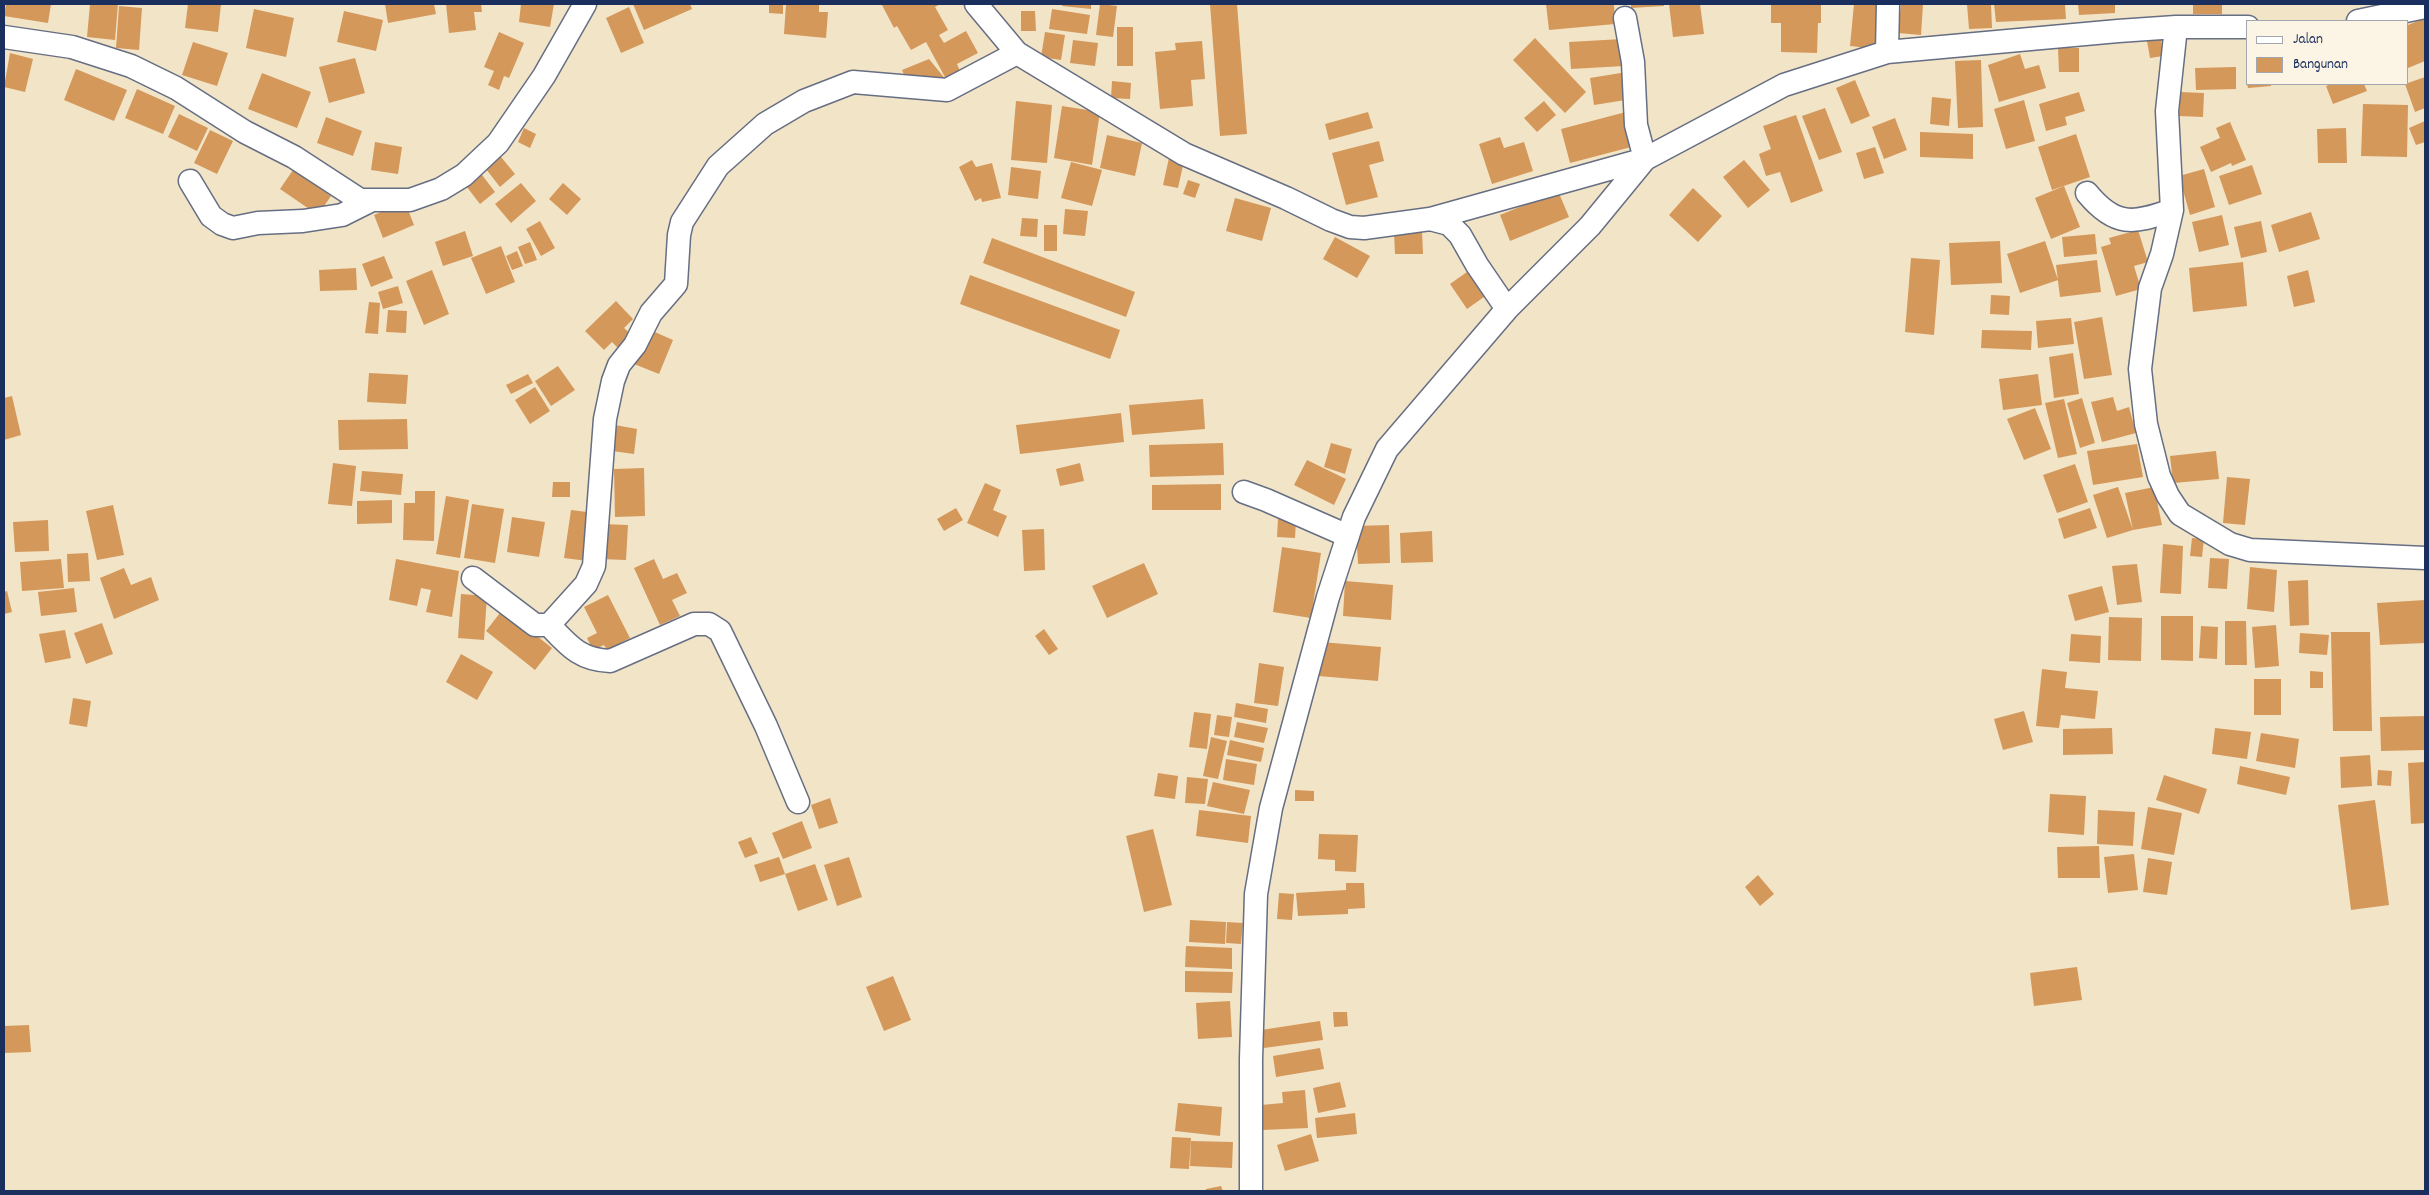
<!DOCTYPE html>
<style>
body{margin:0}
#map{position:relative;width:2429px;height:1195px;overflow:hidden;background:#f2e4c7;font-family:Dekko,sans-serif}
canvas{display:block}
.frame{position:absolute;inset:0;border:5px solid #1b2f5e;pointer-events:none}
.legend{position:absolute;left:2246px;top:20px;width:162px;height:65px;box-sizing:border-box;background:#fcf5e5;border:1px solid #a2a6af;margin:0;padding:6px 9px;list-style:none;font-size:15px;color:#1b2f5e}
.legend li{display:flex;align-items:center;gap:10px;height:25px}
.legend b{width:25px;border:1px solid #a2a6af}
</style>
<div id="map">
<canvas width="2429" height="1195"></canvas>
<div class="frame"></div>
<ul class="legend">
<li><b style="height:6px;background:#fff"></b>Jalan</li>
<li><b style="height:14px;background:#d4985b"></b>Bangunan</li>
</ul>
</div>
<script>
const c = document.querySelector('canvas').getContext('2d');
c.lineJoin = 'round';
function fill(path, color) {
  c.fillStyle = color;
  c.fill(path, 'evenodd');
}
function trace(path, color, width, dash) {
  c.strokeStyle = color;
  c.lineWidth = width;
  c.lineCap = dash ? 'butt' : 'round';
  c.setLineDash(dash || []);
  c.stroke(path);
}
fill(new Path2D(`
 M6 4H51L48 23 4 16Z
 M90 4H118L115 40 87 37Z
 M188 4H221L218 32 185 28Z
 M385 4H434L436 14 388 23Z
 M446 4H481L482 12H474L476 30 449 33Z
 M521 4H554L550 27 519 22Z
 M633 4H690L692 9 644 30Z
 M769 4H783V14L769 13Z
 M786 4H819V12H828L826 38 784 34Z
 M884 4H940L935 7 948 30 939 35 944 43 966 31 978 53 957 64 960 71 946 79 926 42 911 50 897 26 894 28 882 5Z
 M1063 4H1091V9L1062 6Z
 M1100 4 1117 6 1113 37 1096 35Z
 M1210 4H1237L1247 134 1220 136Z
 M1546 4H1614L1615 24 1549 30Z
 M1631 4H1664V6L1631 8Z
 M1669 4H1700L1704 34 1673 37Z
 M1771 4H1821V23H1818L1817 53 1781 52V23H1771Z
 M1854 4H1884L1879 49 1850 46Z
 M1901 4H1923L1921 35 1898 33Z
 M1967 4H1991L1992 28 1969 29Z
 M1994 4H2065L2066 19 1996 22Z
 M2078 4H2115V13L2079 15Z
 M2193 5H2222V14H2193Z
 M119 6 142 8 139 50 116 48Z
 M629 7 644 43 621 53 606 18Z
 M254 9 294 18 286 57 246 48Z
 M1052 9 1090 15 1087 34 1049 29Z
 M344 11 383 20 376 51 337 42Z
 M1021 11H1035L1036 31H1021Z
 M2425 18V61L2408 68V25Z
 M1117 27H1133V66H1117Z
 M499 32 524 43 509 78 504 76 499 90 488 85 494 71 484 67Z
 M1045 32 1065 35 1061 60 1041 57Z
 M1535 38 1586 92 1565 113 1513 60Z
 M1622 39 1624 66 1571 69 1569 42Z
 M2161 39 2163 56 2150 58 2147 41Z
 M1073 40 1098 43 1095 66 1070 63Z
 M1202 41 1205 79 1191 80 1193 106 1160 109 1155 52 1176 50 1175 43Z
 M193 42 228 53 217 86 182 75Z
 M2058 48H2079V72H2059Z
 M10 53 33 59 25 92 4 87Z
 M2020 54 2025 69 2039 65 2046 88 1999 102 1988 65Z
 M355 58 365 93 329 103 319 67Z
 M929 59 947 81 935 90 925 76 908 83 902 70Z
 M1981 60 1983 127 1958 128 1955 61Z
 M2236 67V89L2196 90 2195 68Z
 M76 69 127 90 114 121 64 100Z
 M1627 72 1632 99 1594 105 1590 78Z
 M262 73 311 92 297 128 248 109Z
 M2425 77V108L2415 112 2405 84Z
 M1855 80 1870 116 1851 124 1836 88Z
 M1112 81 1131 83 1130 99 1111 98Z
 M2247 84H2271V86L2248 88Z
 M2332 84H2364L2367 91 2333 104 2326 86Z
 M137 89 175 106 163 134 125 118Z
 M2079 92 2085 111 2065 117 2067 125 2046 131 2039 104Z
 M2180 92 2204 93 2203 117 2179 116Z
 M1932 97 1951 99 1949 126 1930 124Z
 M2024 100 2035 141 2006 149 1994 109Z
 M1016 101 1052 105 1047 163 1011 160Z
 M1544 101 1556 115 1537 132 1524 118Z
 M2363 104 2408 105 2407 157 2361 156Z
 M1062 106 1100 112 1092 165 1054 158Z
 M1825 108 1842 152 1819 160 1802 116Z
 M1368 112 1373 128 1329 140 1325 124Z
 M1626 112 1635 146 1570 163 1561 129Z
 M179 114 208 128 197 151 168 137Z
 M1796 115 1823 191 1791 203 1780 172 1766 176 1759 154 1771 149 1763 126Z
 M326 117 362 131 353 156 317 143Z
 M1895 118 1907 150 1884 159 1872 127Z
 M2425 121V142L2416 145 2409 128Z
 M2230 122 2246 160 2232 166 2231 163 2211 172 2200 147 2220 138 2216 128Z
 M524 128 536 134 530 148 518 142Z
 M2346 128 2347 163H2318L2317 129Z
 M210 130 233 141 217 174 194 163Z
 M1920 132 1973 134V159L1920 157Z
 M2076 134 2090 177 2052 190 2038 147Z
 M1107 135 1142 143 1135 176 1100 168Z
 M1500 137 1504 148 1524 142 1533 171 1492 184 1479 144Z
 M1379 141 1384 161 1369 165 1378 197 1346 205 1332 153Z
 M375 142 402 147 398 174 371 170Z
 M1875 147 1884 173 1864 179 1856 153Z
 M497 152 515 174 500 187 482 164Z
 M1169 158 1184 161 1178 188 1163 185Z
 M972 160 976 167 992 163 1001 198 982 202 981 198 975 201 959 167Z
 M1744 160 1770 190 1748 208 1723 177Z
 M1071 162 1102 170 1092 206 1061 198Z
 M2252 165 2262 194 2229 205 2219 176Z
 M1011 167 1041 171 1038 199 1008 195Z
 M2204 169 2215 207 2190 215 2179 176Z
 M293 170 331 196 318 215 280 189Z
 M479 171 495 192 480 204 463 182Z
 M1188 180 1200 184 1195 198 1183 194Z
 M521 183 536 201 511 223 495 204Z
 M563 183 581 199 567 215 549 199Z
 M2064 186 2080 227 2051 239 2035 198Z
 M1693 188 1722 216 1698 242 1669 215Z
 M1558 191 1569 217 1510 241 1500 215Z
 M1235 198 1271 208 1262 241 1226 231Z
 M405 202 414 225 383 238 374 215Z
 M1065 209 1088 211 1085 236 1063 234Z
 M2311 212 2320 239 2279 252 2271 225Z
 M2222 215 2229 245 2199 252 2192 222Z
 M1022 218 1038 219 1037 237 1020 236Z
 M540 221 555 248 541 256 526 229Z
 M2261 221 2267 252 2241 258 2234 227Z
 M1044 225H1057V251H1044Z
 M2138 230 2148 262 2134 266 2141 289 2116 296 2101 247 2111 244 2109 238Z
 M465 231 473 256 443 266 435 242Z
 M1422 231 1423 254H1395L1394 232Z
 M2095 234 2097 254 2064 257 2062 237Z
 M1335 237 1370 256 1357 278 1323 259Z
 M992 238 1135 292 1126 317 983 263Z
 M2000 241 2002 283 1951 285 1949 243Z
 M2045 241 2058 280 2020 293 2007 254Z
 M530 242 537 260 525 264 518 247Z
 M501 246 515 282 486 294 471 258Z
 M517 251 523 266 512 270 506 256Z
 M384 256 393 278 371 287 362 264Z
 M1911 258 1940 260 1934 335 1905 332Z
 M2097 260 2101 292 2060 297 2056 265Z
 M2243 262 2247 306 2193 312 2189 268Z
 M1474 267 1491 292 1467 309 1450 284Z
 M356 268 357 290 320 291 319 270Z
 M432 270 449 314 424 325 406 281Z
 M2308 270 2315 302 2294 307 2287 276Z
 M970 275 1120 330 1110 359 960 304Z
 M398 286 403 303 383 309 378 292Z
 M1991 295 2010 296 2009 315 1990 314Z
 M616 301 633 319 624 328 634 337 621 351 612 342 604 350 585 331Z
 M369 302 380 303 378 334 365 333Z
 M388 310 407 311 406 333 386 332Z
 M2102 317 2112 375 2084 379 2074 322Z
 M2071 318 2074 344 2038 348 2036 321Z
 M648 329 673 340 659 374 634 364Z
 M1982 330 2032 331 2031 350 1981 348Z
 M2073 353 2079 394 2054 398 2049 357Z
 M558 366 575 390 551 406 535 381Z
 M369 373 408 375 406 404 367 402Z
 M528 374 533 383 511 394 506 385Z
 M2038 374 2042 405 2003 410 1999 379Z
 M535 387 550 411 530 424 515 400Z
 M12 396 21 435 4 440V398Z
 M2113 397 2117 411 2129 407 2136 433 2102 442 2091 402Z
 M2082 398 2095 443 2080 448 2067 403Z
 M1203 399 1205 429 1132 435 1129 405Z
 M2064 399 2077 454 2058 458 2045 403Z
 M2035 408 2051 449 2024 460 2007 419Z
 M1121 413 1124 442 1020 454 1016 425Z
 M407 419 408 449 339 450 338 420Z
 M615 425 637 429 634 454 612 451Z
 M1223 443 1224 475 1150 477 1149 445Z
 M1331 443 1352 449 1345 474 1324 467Z
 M2137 444 2143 477 2093 485 2087 451Z
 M2216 451 2219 479 2173 483 2170 456Z
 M1307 460 1346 479 1334 505 1294 485Z
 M333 463 356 466 352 506 328 504Z
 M1080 463 1084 481 1060 486 1056 469Z
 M2075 464 2088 502 2057 513 2043 475Z
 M644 468 645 516 615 517 614 469Z
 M362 471 403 474 401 495 360 491Z
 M2227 477 2250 479 2245 525 2223 523Z
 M553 482H570V497H552Z
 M985 483 1001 490 993 510 1007 516 998 537 967 523Z
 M1221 484V510H1152V485Z
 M2118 487 2133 530 2125 493 2154 487 2162 525 2133 530 2107 538 2093 495Z
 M415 491H435L434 541 403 540 404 503H415Z
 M446 496 469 500 460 558 436 554Z
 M392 500V523L357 524V501Z
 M472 504 504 509 495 563 464 558Z
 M113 505 124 555 97 560 86 511Z
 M956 508 963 520 944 531 937 519Z
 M2090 508 2097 528 2064 539 2058 519Z
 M571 510 595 513 588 561 564 558Z
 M512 517 545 522 539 557 507 552Z
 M1278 519 1296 520 1295 538 1277 537Z
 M48 520 49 551 15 552 13 522Z
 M602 524 628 525 626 560 600 559Z
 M1389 525 1390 563 1358 564 1356 526Z
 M1044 529 1045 570 1024 571 1022 530Z
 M1432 531 1433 562 1401 563 1400 533Z
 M2192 538 2204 539 2202 557 2190 556Z
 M2163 544 2183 546 2181 594 2160 593Z
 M1282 547 1321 553 1311 618 1273 612Z
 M88 553 90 581 68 582 67 554Z
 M2210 558 2229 559 2227 589 2208 588Z
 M61 559 64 588 22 591 20 562Z
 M396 559 459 571 452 617 426 612 431 590 421 588 417 606 389 600Z
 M654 559 663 579 677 573 687 593 672 600 680 616 660 625 634 568Z
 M1144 563 1158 594 1107 618 1092 586Z
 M2137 564 2142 602 2117 605 2112 566Z
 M2250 567 2277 570 2274 612 2247 609Z
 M124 568 131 585 151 577 159 600 114 619 100 578Z
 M2308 580 2309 625 2290 626 2288 581Z
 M1345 581 1393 585 1391 620 1343 616Z
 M2102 586 2109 612 2075 621 2068 595Z
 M74 588 77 612 41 616 38 592Z
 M7 591 12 612 4 614V592Z
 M461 594 487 596 484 640 458 638Z
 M608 595 630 638 607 650 604 645 593 650 587 638 597 633 584 607Z
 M2425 600V643L2380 645 2377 603Z
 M503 609 552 648 535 670 486 631Z
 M2161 616H2193V661L2161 660Z
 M2109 617 2142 618 2141 661 2108 660Z
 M2225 621H2246L2247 665H2225Z
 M102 623 113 654 86 664 74 633Z
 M2276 625 2279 666 2255 668 2252 627Z
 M2201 626 2218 627 2217 659 2199 658Z
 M1044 629 1058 649 1049 655 1035 636Z
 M65 630 71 658 45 663 39 634Z
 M2331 632H2370L2372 731H2333Z
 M2300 633 2329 635 2327 655 2299 653Z
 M2071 634 2101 636 2100 663 2069 661Z
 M1321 642 1381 647 1378 681 1318 676Z
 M461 654 493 672 477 700 446 682Z
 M1259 663 1284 667 1278 706 1254 703Z
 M2042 669 2067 672 2065 688 2098 691 2095 719 2061 715 2059 728 2036 726Z
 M2310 671 2323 672V688H2310Z
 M2254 679H2281V715H2254Z
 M73 698 91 701 87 727 69 724Z
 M1236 703 1268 709 1266 723 1234 717Z
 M2024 711 2033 742 2003 750 1994 719Z
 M1194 712 1211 714 1207 749 1189 747Z
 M1217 715 1232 717 1229 737 1214 735Z
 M2425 716V750L2381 751 2380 717Z
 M1237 722 1268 728 1264 743 1234 737Z
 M2112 728 2113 754 2063 755V729Z
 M2215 728 2251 732 2247 759 2212 754Z
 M2261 733 2299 739 2295 768 2256 761Z
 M1211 737 1227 741 1218 779 1203 776Z
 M1230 740 1264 748 1261 762 1227 755Z
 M2370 755 2372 786 2341 788 2340 757Z
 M1226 759 1257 764 1254 785 1223 780Z
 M2425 762V823L2411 824 2408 763Z
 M2240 766 2290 777 2286 795 2237 784Z
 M2378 770 2392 771 2391 786 2377 785Z
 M1158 773 1178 776 1175 799 1154 796Z
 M2164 775 2207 789 2199 814 2156 800Z
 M1187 777 1208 779 1205 804 1185 803Z
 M1213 782 1250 790 1244 814 1207 806Z
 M1295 790 1314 791V801H1295Z
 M2050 794 2086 796 2084 835 2048 832Z
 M830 798 838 823 819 829 811 805Z
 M2375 800 2389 905 2351 910 2338 805Z
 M2148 807 2182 813 2174 855 2141 849Z
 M1199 810 1251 816 1248 843 1196 836Z
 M2098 810 2135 812 2133 846 2097 844Z
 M802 821 812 848 783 859 772 833Z
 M1153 829 1172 905 1144 912 1126 836Z
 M1319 834 1358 835 1356 872 1335 871V860L1318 859Z
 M751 837 758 853 745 858 738 842Z
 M2099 846 2100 878H2058L2057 847Z
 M2134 854 2138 890 2108 893 2104 857Z
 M779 857 785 874 760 882 754 865Z
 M849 857 862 897 837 906 824 865Z
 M2148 858 2172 862 2167 895 2143 892Z
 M815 864 828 900 798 911 785 874Z
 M1758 875 1774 894 1760 906 1745 887Z
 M1346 883H1364L1365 908 1348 909V914L1298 916 1296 893 1346 890Z
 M1279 893 1294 894 1292 920 1277 919Z
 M1190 920 1226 922 1225 944 1189 942Z
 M1227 922 1243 923 1241 944 1226 943Z
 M1186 946 1232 948V969L1185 967Z
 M2077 967 2082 1000 2034 1006 2030 973Z
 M1185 971 1233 972 1232 993 1185 992Z
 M893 976 911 1020 884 1031 866 987Z
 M1230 1001 1232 1037 1198 1039 1196 1003Z
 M1333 1012H1347L1348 1026 1334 1027Z
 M1320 1021 1323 1040 1264 1048 1261 1030Z
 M29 1025 31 1052 4 1053V1026Z
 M1320 1048 1324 1069 1276 1077 1273 1056Z
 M1340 1082 1346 1107 1318 1113 1313 1088Z
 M1305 1090 1308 1128 1263 1130 1261 1105 1283 1103 1282 1092Z
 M1178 1103 1222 1107 1220 1136 1175 1131Z
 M1355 1113 1357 1134 1317 1138 1315 1118Z
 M1311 1134 1319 1161 1285 1171 1277 1145Z
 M1172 1137 1191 1138 1189 1169 1170 1168Z
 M1191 1141 1233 1142 1232 1168 1190 1166Z
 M1221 1186 1223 1191H1206V1189Z`), '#d4985b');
const minor = new Path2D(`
 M976 4 1017 53 1184 154 1286 198 1331 220 1350 227 1364 228 1430 219 1449 224 1460 235 1477 265 1507 309
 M2358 21 2425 7
 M2176 27 2167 111 2172 210 2162 254 2150 288 2140 369 2146 424 2159 476 2168 496 2180 514 2230 544 2250 550 2425 558
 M4 37 72 47 131 66 176 88 245 132 294 157 360 200H410L441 189 464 175 498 143 544 76 585 4
 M1887 52 1888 4
 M190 181 211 216 222 224 233 228 258 223 303 221 342 215 372 200
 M2087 193C2115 227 2133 224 2172 210
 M1430 219 1645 159 1636 125 1633 62 1625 18
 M1244 492 1266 500 1348 536
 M473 578 535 625H549
 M798 802 766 726 720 631 709 624H694L610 661C580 660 569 646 549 625L586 584 594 566 605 419 613 381 619 365 635 345 651 313 676 284 679 235 682 222 718 166 765 124 804 101 853 82 947 90 1017 53
 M1251 1191V1059L1256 894 1271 808 1328 597 1354 517 1387 449 1507 309 1590 226 1645 159 1784 85 1887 52 2118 31 2176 27H2248`);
trace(minor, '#666e83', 25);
trace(minor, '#fff', 22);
</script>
